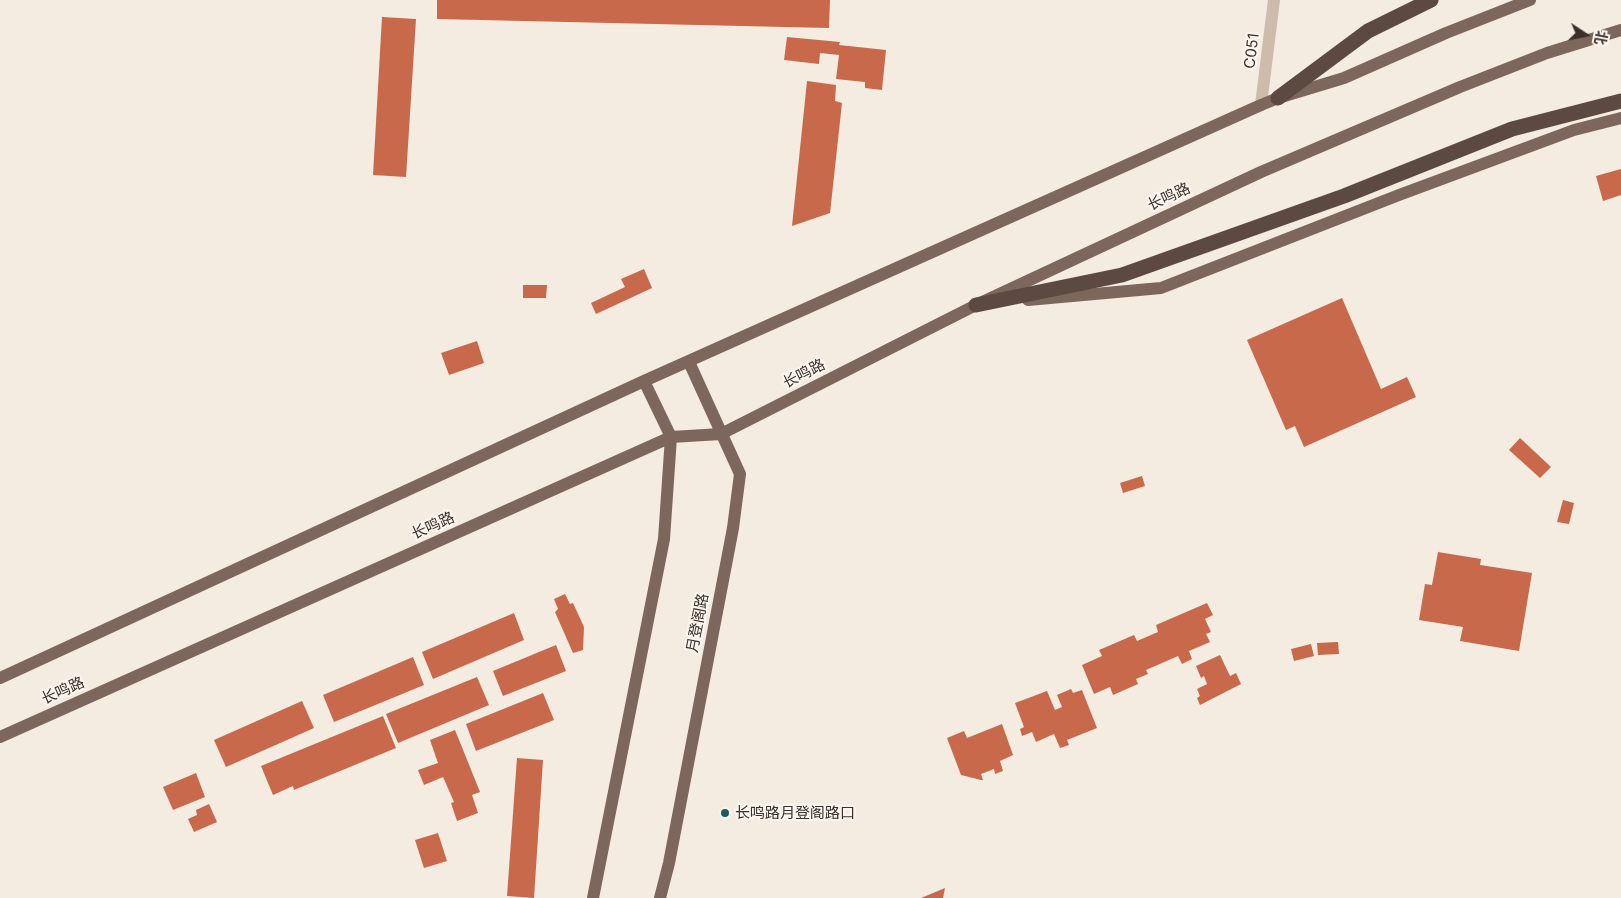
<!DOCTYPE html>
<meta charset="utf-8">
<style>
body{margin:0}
#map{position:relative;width:1621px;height:898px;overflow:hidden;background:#f4ebe1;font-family:Inter,"Noto Sans SC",sans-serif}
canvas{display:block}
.north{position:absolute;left:1561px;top:10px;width:50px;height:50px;-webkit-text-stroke:4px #fbf5ee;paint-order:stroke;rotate:101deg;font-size:14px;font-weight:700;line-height:20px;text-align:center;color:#3b302b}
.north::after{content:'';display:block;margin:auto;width:18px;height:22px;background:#3b302b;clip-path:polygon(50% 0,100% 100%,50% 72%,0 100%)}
</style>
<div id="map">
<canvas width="1621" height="898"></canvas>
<div class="north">北</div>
</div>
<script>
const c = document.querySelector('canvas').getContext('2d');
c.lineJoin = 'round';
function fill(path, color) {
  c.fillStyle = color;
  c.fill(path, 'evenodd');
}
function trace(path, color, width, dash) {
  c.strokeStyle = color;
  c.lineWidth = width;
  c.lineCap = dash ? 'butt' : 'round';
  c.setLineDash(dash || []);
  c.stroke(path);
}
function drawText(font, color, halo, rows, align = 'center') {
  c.font = font + ' Inter,"Noto Sans SC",sans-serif';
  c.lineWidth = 4.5;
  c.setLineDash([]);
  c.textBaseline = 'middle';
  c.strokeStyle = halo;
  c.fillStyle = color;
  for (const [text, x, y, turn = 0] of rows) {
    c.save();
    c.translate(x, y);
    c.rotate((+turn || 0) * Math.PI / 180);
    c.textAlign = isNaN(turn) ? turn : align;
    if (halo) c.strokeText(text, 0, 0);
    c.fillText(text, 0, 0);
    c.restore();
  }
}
fill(new Path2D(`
 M437 0H830L829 28 437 19Z
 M382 17 416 19 406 177 373 175Z
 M787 37 840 42 839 45 886 50 882 90 865 88V82L836 79 839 55 820 53 819 64 784 60Z
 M807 81 836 85 835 101 842 103 830 213 792 226Z
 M1621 169V195L1603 201 1596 176Z
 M644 269 652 288 596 314 591 303 625 287 621 279Z
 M523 285H547L546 298H523Z
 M1342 298 1381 389 1407 377 1416 397 1304 447 1295 426 1286 430 1247 340Z
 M477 341 484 363 449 375 441 353Z
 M1520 438 1551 467 1540 478 1509 450Z
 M1142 476 1145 486 1123 493 1120 483Z
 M1563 500 1574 503 1569 524 1557 522Z
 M1438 552 1481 559 1480 565 1532 573 1519 651 1460 641 1463 627 1419 620 1425 584 1432 585Z
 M565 594 570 604 573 603 584 627 583 650 573 653 555 612 558 609 554 599Z
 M1207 603 1213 615 1205 619 1211 632 1206 634 1210 642 1189 651 1192 659 1182 664 1178 656 1146 670 1148 674 1136 679 1138 684 1113 695 1110 687 1094 694 1082 665 1102 656 1099 650 1134 635 1137 641 1158 632 1156 625Z
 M514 613 524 640 433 679 422 652Z
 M1338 642 1339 654 1318 655 1317 643Z
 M1311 644 1314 656 1294 661 1291 649Z
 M556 645 566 671 503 696 493 671Z
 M1220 655 1230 676 1236 673 1241 684 1200 705 1197 698 1200 696 1197 689 1207 684 1204 676 1201 678 1196 666Z
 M413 657 424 685 334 722 323 695Z
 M477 677 489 705 398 743 386 714Z
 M1071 689 1073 693 1082 690 1097 728 1067 740 1069 745 1060 748 1054 734 1036 742 1032 732 1022 736 1020 729 1024 727 1015 703 1047 691 1055 710 1062 707 1057 695Z
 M543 693 554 720 476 751 466 724Z
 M302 701 314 728 226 767 214 740Z
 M383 716 396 748 294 790 293 786 273 795 261 766Z
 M1002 724 1013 755 1000 761 1003 771 995 774 994 769 981 774 983 780H981L961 775 947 738 964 731 967 738Z
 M455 730 480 792 472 795 478 813 457 821 451 803 454 802 443 777 424 785 418 770 438 763 430 740Z
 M517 758 543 760 534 898 507 896Z
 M196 773 205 797 173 810 163 787Z
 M209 804 217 822 194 832 188 819 197 815 196 810Z
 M438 833 447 861 424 868 415 840Z
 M945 888 943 898H921Z`), '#c8694b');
trace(new Path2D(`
 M1261 105 1274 0`), '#cdbbac', 12);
trace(new Path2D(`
 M1028 300 1161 288 1399 195 1574 130 1621 118
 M0 678 644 381 1261 105 1278 98 1344 78 1446 33 1530 0
 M0 737 671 437 721 434 976 305 1261 172 1460 87 1547 53 1621 30
 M593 898 664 539 671 437 644 381
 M660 898 669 863 733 528 740 474 689 362`), '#7d675c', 12);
trace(new Path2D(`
 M1278 98 1368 31 1431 0
 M976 305 1122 275 1344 196 1512 129 1621 101`), '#5c4a42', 15);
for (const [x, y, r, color] of [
 [725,813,5,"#1f5a5e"]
]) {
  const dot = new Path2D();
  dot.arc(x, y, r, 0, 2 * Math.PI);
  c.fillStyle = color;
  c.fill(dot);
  trace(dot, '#fbf5ee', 2);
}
drawText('15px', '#3b302b', '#fbf5ee', [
 ["C051",1252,51,-83],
 ["长鸣路",1169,197,-25],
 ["长鸣路",804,374,-27],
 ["长鸣路",433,526,-24],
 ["月登阁路",698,623,-79],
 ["长鸣路",63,691,-24]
]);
drawText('15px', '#3b302b', '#fbf5ee', [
 ["长鸣路月登阁路口",735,813]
], 'left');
</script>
